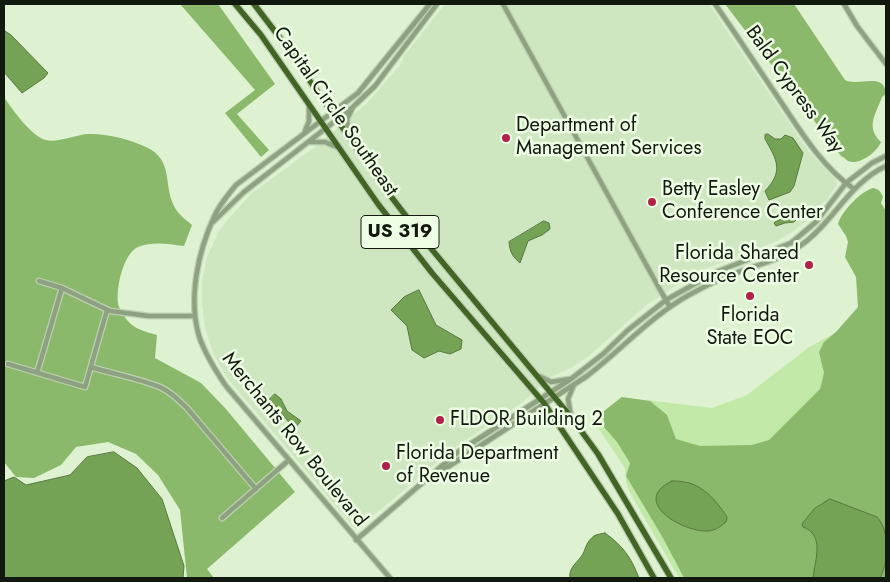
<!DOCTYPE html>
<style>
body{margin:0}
#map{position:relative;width:890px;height:582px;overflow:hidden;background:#def2d2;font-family:Jost,sans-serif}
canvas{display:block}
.frame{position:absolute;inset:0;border:5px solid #11180d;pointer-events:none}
</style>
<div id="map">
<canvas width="890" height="582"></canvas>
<div class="frame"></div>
</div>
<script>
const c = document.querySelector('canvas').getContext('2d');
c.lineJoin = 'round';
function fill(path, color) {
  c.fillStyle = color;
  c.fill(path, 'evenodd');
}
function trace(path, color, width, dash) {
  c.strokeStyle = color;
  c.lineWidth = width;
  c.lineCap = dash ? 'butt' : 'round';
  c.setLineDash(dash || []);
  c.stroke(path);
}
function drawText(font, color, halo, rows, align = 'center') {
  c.font = font + ' Jost,sans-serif';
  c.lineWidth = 5;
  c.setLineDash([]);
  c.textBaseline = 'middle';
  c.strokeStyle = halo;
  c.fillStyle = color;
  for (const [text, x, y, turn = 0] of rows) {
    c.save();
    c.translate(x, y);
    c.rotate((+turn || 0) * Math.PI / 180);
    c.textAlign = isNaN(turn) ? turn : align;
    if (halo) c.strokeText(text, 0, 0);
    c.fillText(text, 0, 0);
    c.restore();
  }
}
fill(new Path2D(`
 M445 4H709L794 130 810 153 836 180 837 185 826 201 821 204 805 222 794 231 777 241 698 272 645 306 589 356 571 368 551 377 523 402 454 448 356 530 227 378 213 353 205 328 202 304V280L207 257 219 231 228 219 252 193 319 144 368 102 402 63 404 56Z`), '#cfe7c1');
fill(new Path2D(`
 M854 322 886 578H679L630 493 626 482 625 468 593 420 621 397 712 408 747 395 808 348Z`), '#c2e9a8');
fill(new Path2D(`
 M180 4H218L275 84 237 114 269 150 261 157 225 113 255 90Z
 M725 4H794L845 80C858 87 885 71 886 94L882 97C876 114 865 127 881 142 877 152 859 166 848 161 845 159 844 157 841 156Z
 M4 97C12 109 32 137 46 140 56 143 76 135 87 134 105 133 130 139 146 147 174 160 163 184 174 206 178 214 186 220 192 225L184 246C168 244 153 241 138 247 123 254 116 288 118 303 118 307 124 316 127 320 134 329 146 332 157 335L155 358 201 383 226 409 295 492 207 569 214 578H187L180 510 158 475 136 454 108 442 76 447 61 465 34 478 16 477 4 462Z
 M873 188C879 189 881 192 883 197L881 203 886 211V578H684L663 538 626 476 630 463 617 442 604 427V411L622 397 650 401 667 415 676 439 700 446 752 445 769 440 820 389 824 373 819 352 824 342 836 332 858 307 856 277 845 257 848 242 846 236 838 224C841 212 861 191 873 188Z`), '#8bb96b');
const water = new Path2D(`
 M5 31 11 35 48 73 44 78 22 93 4 72Z
 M768 134 775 139H781L785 135 793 138 803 153 794 186 790 192 769 200 765 191C784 171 777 160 765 139V135Z
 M798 211 801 212 800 216 794 222 785 223 776 226 774 223 775 222Z
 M544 221 549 223 550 229 542 235 528 241 520 263C512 256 510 252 509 242Z
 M419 290 436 325 462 340 461 349 450 354 439 351 424 358 412 350 407 326 391 310 404 297Z
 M275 394 281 399 287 411 301 421 294 429 277 407 268 401Z
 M114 452 137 468 162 499 184 566 183 578H4V481L14 477 26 485 70 475 87 457Z
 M672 481C699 480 713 496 727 517L726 522C721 526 716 530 709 531 683 533 629 501 672 481Z
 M830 499 877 517C890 531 889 561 880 578H813C815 560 825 535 803 527L802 524 814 509Z
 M605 533C623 546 631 557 639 578H570C568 568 578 562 583 554 586 547 587 541 594 536 597 534 601 534 605 533Z`);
fill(water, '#75a355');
trace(water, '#57793f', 1);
const minor = new Path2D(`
 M503 4 659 288 670 307
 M715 4C736 34 756 65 777 96 799 129 821 166 854 189
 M844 4 857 26 886 64
 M305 131 309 121V105
 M348 135 347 119 352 109
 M309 142H325L337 147
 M213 222 244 192 353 107 375 86 437 4
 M39 281 62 288 110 311 149 316H195
 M8 364 85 387 107 310
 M91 367C113 374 142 379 162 388 172 393 180 401 187 408L256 489
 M37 373 62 288
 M539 376 551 382 570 379
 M571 416 568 399 573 387
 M434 476 587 376C621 350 651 316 689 295 700 289 711 283 723 278 748 267 777 262 800 246 833 223 849 183 886 166
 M222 518 289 460
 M356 540 458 452 571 379 603 354 628 330 666 300 716 272 791 243 816 222 846 183 872 163 886 156
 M390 578 226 386C215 370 205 354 199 336 188 298 198 252 214 217 219 205 228 195 236 185L358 93 430 4`);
const major = new Path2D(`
 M235 4 261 35 378 204 432 273 544 403 618 514 654 578
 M254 4 280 38 386 190 429 246 571 417 598 454 671 578`);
trace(minor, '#bdcfb2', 7);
trace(major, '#bdcfb2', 8);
trace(minor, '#8ea281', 4.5);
trace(major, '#426526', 5.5);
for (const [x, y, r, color] of [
 [506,138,5,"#b3214b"],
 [652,202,5,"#b3214b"],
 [809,265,5,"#b3214b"],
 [750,296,5,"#b3214b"],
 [440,420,5,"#b3214b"],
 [386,466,5,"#b3214b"]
]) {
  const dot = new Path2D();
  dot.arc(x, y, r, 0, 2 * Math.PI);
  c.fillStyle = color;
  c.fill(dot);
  trace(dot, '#eefee4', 2);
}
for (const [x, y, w] of [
 [400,232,78]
]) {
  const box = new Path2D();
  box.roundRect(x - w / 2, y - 16.5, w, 33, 4);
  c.fillStyle = '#eefee4';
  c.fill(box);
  trace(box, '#11180d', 1);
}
drawText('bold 19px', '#11180d', null, [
 ["US 319",400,232]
]);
drawText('20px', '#11180d', '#eefee4', [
 ["Bald Cypress Way",794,90,54],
 ["Capital Circle Southeast",335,112,55],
 ["Merchants Row Boulevard",294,440,51]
]);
drawText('20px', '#11180d', '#eefee4', [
 ["Department of",516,126],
 ["Management Services",516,149],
 ["Betty Easley",662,190],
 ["Conference Center",662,213],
 ["Florida Shared",799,254,"right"],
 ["Resource Center",799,277,"right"],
 ["Florida",750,316,"center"],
 ["State EOC",750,339,"center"],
 ["FLDOR Building 2",450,420],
 ["Florida Department",396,454],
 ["of Revenue",396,477]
], 'left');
</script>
